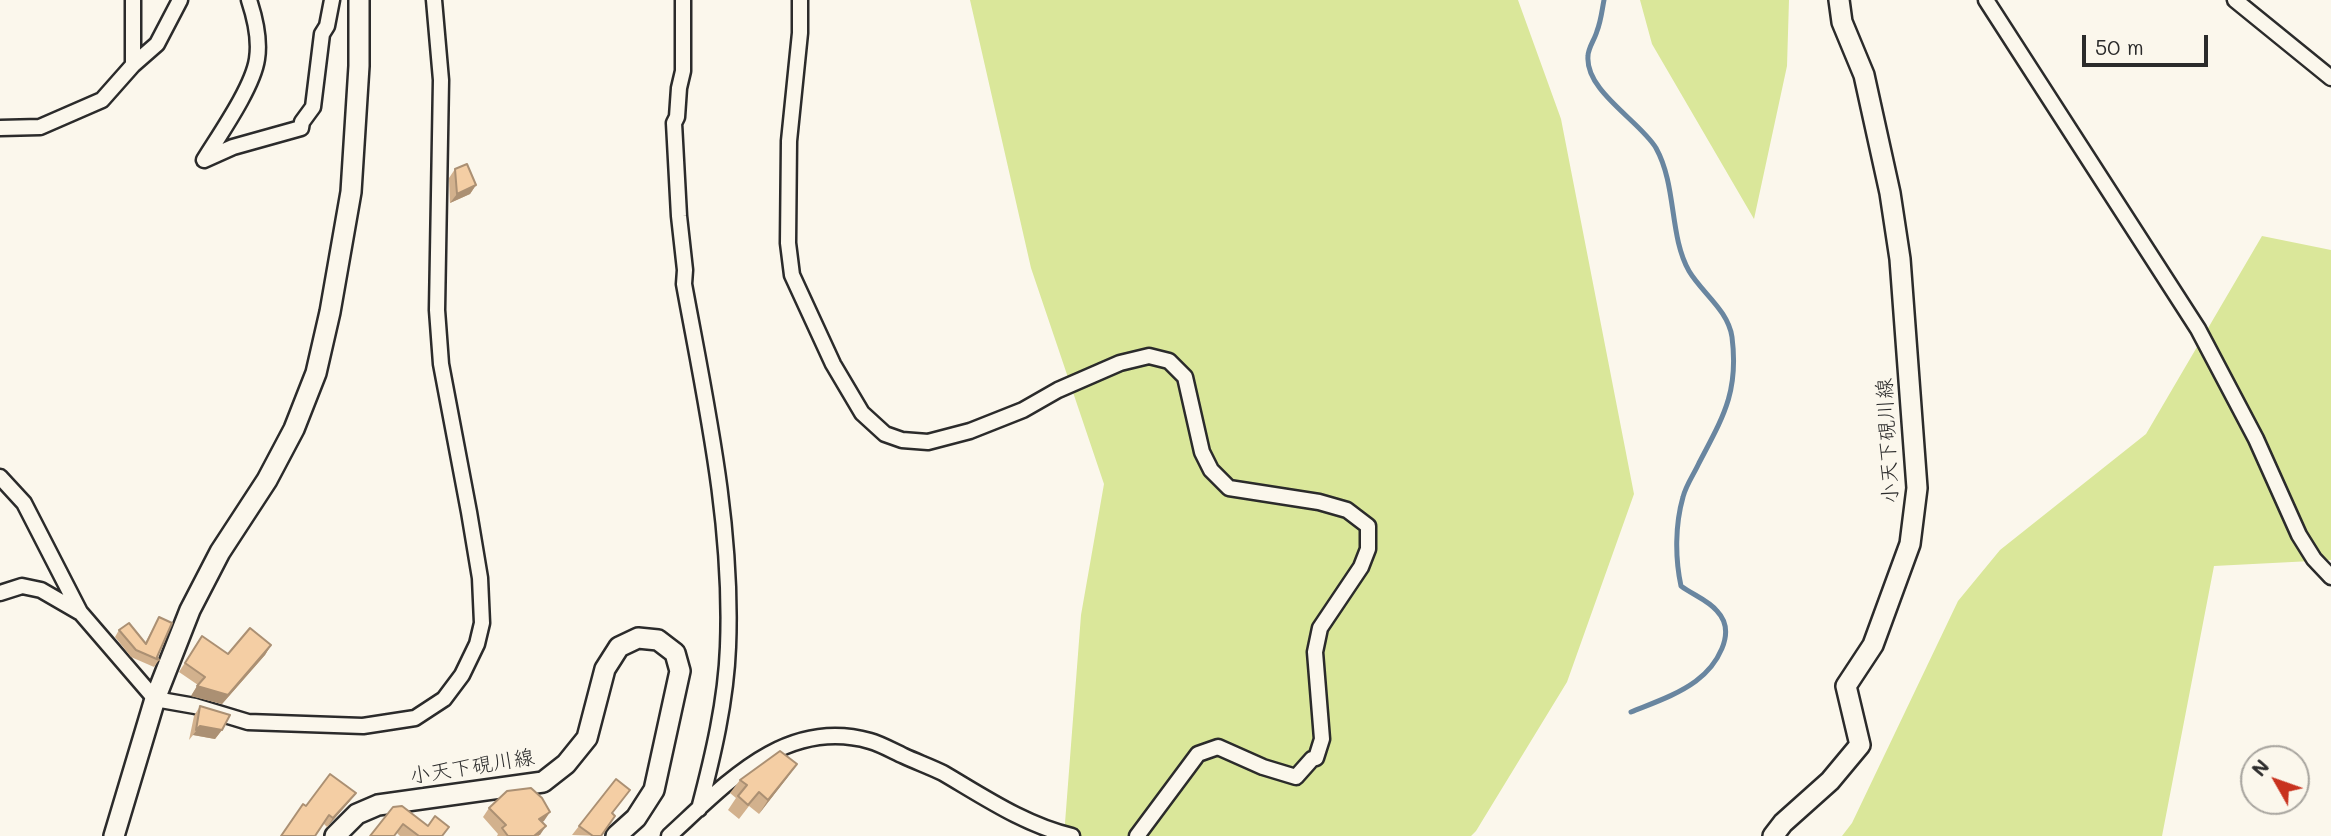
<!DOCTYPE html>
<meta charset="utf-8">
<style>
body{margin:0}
#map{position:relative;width:2331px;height:836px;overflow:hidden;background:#fbf7ec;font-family:Mali,sans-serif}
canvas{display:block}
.north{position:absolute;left:2240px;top:745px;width:70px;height:70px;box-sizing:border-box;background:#fbf7ec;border:2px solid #a8a59f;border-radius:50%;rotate:310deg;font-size:19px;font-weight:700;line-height:28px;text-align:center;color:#2b2b2b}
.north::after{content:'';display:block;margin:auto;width:24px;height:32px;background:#c8321e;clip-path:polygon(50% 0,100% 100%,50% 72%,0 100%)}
.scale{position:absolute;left:2082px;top:35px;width:126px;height:32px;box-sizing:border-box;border:4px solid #2b2b2b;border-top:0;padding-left:9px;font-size:21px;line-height:24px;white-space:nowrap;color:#2b2b2b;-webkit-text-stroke:5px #fbf7ec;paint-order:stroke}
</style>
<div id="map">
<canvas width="2331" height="836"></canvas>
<div class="north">N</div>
<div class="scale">50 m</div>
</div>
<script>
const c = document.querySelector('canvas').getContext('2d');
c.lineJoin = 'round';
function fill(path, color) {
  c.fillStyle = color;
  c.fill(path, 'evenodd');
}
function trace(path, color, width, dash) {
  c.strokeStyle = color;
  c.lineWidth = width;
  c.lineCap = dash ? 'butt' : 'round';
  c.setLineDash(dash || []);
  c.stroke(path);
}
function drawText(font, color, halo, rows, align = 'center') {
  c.font = font + ' Mali,"Klee One",sans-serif';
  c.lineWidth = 7;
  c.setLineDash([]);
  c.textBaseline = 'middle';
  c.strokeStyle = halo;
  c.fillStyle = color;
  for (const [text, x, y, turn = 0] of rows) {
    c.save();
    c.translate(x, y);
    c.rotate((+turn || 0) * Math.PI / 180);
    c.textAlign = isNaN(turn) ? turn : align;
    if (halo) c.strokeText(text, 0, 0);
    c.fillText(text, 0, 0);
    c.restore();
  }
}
fill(new Path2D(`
 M970 0H1518L1561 119 1634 494 1567 682 1476 831 1471 836H1064L1081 615 1104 484 1031 268Z
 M1640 0H1789L1787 66 1754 219 1652 44Z
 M2262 236 2331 250V560L2214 566 2162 836H1842L1852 823 1958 601 2000 550 2146 434Z`), '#dae79a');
trace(new Path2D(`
 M1604 0C1602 10 1601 21 1597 31 1595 39 1588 48 1588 56 1585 91 1640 121 1656 148 1677 186 1669 236 1689 271 1702 293 1728 310 1732 337 1739 392 1723 417 1699 463 1694 474 1686 485 1683 497 1675 525 1675 558 1681 586 1693 595 1708 600 1717 611 1738 633 1716 666 1696 681 1677 695 1653 703 1631 712`), '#6986a0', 5);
const street = new Path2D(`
 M249 0C255 18 260 40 257 59 253 87 220 134 204 160L233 147 301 128 302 122 313 107 322 34 327 26 332 0
 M683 0V71L679 88 677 117 674 123 679 216 685 270 684 284C706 404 733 524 728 647 726 701 713 756 699 809
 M800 0V33L789 141 788 243 792 275 833 364 862 413 885 434 902 440 928 442 970 431 1023 410 1058 390 1120 363 1149 356 1169 361 1185 377 1202 452 1211 470 1229 488 1319 502 1347 510 1368 526V549L1361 567 1320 628 1315 652 1322 739 1316 758 1312 759 1296 777 1263 767 1218 747 1198 754 1137 836
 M1986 0 2198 329 2256 439 2299 535 2314 559 2331 577
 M2235 0 2331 78
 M133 65V0
 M0 128 40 127 102 100 133 65 157 44 180 0
 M0 477 24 503 80 612 155 699 195 706 248 722 363 726 415 718 444 699 462 675 477 644 482 623 480 578 469 512 441 364 437 310 441 80 434 0
 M0 593 22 586 41 590 79 612
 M669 836C726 784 785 717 870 741 881 744 893 751 904 756 917 762 931 767 943 773 984 797 1025 825 1072 836`);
const secondary = new Path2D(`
 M114 836 155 699 190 610 220 552 267 480 294 429 316 373 330 312 351 192 359 66V0
 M335 836 357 814 378 805 543 782 566 764 587 738 605 669 619 647 638 638 658 640 675 653 680 671 654 790 636 818 616 836
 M1773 836 1783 823 1830 781 1860 745 1846 686 1873 645 1910 544 1917 488 1900 259 1890 193 1864 75 1842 22 1839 0`);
trace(street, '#2b2b2b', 19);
trace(secondary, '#2b2b2b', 24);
trace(street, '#fbf7ec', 14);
trace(secondary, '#fbf7ec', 19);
fill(new Path2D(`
 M455 169 476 185 470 194 450 203 449 178Z
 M159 617 157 657 159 660 154 667 131 657 115 637 119 630 145 643Z
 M202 636 228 654 271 645 265 655 222 704 191 696 198 685 179 672Z
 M200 706 222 730 215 739 193 735 189 740 194 716Z
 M797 764 759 814 749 806 739 819 728 810 736 798 730 793 740 780Z
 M630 790 612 814 601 836 572 835 579 826Z
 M356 793 349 802 327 827 306 806Z
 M393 807 428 826 443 836H400L397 833Z
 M489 808 550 812 542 822 539 836H497L498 834 483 817Z`), '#d2b18d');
fill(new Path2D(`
 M476 185 470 194 450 203 457 194Z
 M271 645 265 655 222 704 191 696 197 686Z
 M200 726 222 730 215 739 193 735 189 740Z
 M797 764 787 778 759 814 768 800Z
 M356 793 349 802 327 827 333 818Z
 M550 812 544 821 532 829 539 819Z
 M546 826 540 835 534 836Z`), '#ab9073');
const building = new Path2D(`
 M467 164 476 185 457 194 455 169Z
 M159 617 172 623 157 657 159 660 136 650 119 630 129 623 146 644Z
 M250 628 271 645 228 695 197 686 205 677 185 663 202 636 228 654Z
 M200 706 230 715 222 730 200 726 196 730Z
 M780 751 797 764 768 800 759 792 748 805 738 796 747 785 740 780Z
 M330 774 356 793 333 818 329 815 315 836H281L303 804 306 806Z
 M616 779 630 790 612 813 615 816 601 836H593L579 826Z
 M531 788 542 798 550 812 539 819 546 826 534 836H508L502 828 506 825 489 808 507 791Z
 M402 806 428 826 435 816 449 827 442 836H419L403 824 394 836H370L393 807Z`);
fill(building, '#f4cea4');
trace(building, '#ab9073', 2);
drawText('21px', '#2b2b2b', '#fbf7ec', [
 ["小天下硯川線",1888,441,-93],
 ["小天下硯川線",472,767,-9]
]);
</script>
